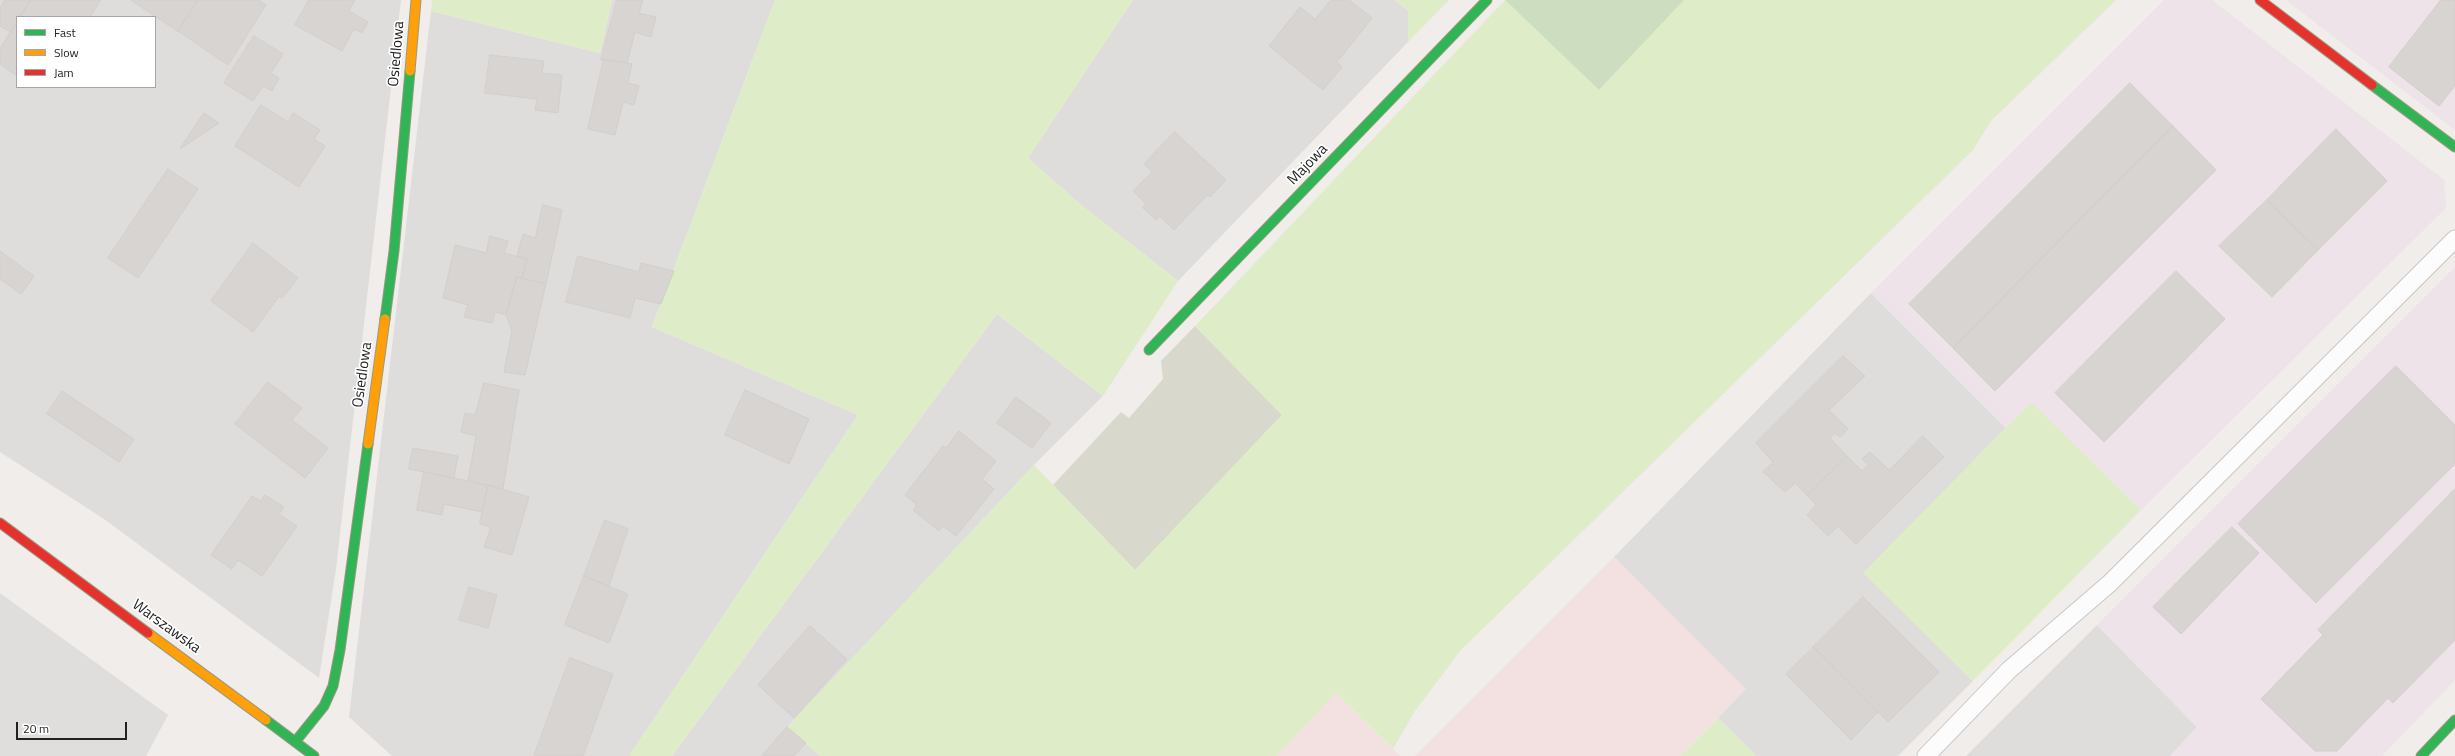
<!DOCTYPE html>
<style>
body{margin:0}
#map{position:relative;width:2455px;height:756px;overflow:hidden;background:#f0edea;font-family:"Titillium Web",sans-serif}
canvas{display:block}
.legend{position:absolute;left:16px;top:16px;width:140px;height:72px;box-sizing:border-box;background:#fff;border:1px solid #a6a6a6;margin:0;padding:5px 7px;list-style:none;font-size:12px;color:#212121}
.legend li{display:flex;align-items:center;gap:8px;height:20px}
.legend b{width:20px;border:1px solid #a6a6a6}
.scale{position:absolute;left:16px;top:722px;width:111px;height:18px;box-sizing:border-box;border:2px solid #212121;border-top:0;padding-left:5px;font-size:12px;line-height:14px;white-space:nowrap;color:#212121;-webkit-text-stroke:3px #fff;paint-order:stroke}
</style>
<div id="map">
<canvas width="2455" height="756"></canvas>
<ul class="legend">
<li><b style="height:5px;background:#30b455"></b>Fast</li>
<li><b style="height:5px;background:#ff9f0a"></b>Slow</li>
<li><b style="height:5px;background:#e5322d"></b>Jam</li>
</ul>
<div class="scale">20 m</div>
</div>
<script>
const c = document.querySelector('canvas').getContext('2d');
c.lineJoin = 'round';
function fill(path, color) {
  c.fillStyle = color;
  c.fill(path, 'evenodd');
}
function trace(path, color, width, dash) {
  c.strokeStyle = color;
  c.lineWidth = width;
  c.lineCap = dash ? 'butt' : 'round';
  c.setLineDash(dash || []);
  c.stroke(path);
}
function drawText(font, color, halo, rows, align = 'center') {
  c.font = font + ' "Titillium Web",sans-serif';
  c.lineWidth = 3.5;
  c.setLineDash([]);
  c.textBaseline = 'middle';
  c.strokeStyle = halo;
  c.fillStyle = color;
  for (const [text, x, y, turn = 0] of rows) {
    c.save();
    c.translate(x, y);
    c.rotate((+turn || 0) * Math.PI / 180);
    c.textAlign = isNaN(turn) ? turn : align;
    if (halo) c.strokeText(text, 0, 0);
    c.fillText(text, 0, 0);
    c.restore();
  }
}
fill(new Path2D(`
 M0 0H401L336 569 319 678 104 519 0 452ZM17 17H155V87H17Z
 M612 0H775L652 327 858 415 629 756H392L349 717 431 11 600 53Z
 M1133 0H1394L1408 10V42L1178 281 1081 205 1028 158Z
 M1871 293 2006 428 1864 573 1973 681 1898 756H1756L1718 718 1745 689 1614 557Z
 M997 314 1103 396 1034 465 788 727 820 756H672Z
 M2097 625 2197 727 2170 756H1966Z`), '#dfdddb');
fill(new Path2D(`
 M1614 557 1746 689 1680 756H1415Z
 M1336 693 1400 756H1276Z`), '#f2e1e0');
fill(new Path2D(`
 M2164 0H2212L2444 180 2446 208 2141 510 2031 402 2006 428 1871 293Z
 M2286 0H2455V130Z
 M2455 267V680L2382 756H2170L2197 727 2097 625Z`), '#ede3e9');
fill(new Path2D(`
 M1195 326 1282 415 1135 570 1053 485 1121 412 1129 418 1163 379 1161 361Z`), '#d9d8cc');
fill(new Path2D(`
 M432 0H612L600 53 431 11Z
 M775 0H1133L1028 158 1081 205 1178 281 1103 396 997 314 672 756H629L858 415 652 327Z
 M1394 0H1449L1408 42V10Z
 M1505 0 1599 90 1684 0H2116L1991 121 1973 150 1461 650 1415 711 1393 749 1336 693 1276 756H820L787 727 1034 465 1135 570 1282 415 1195 326Z
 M2031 402 2141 510 1973 681 1863 573Z
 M1718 718 1756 756H1680Z`), '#deedc8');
fill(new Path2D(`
 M1505 0H1684L1599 90Z`), '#ccdebf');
fill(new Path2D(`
 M0 593 168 715 146 756H0Z`), '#e0dedd');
const building = new Path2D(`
 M5 0H31L20 17H17V22L11 32 0 26V8Z
 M31 0H101L90 17H20Z
 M131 0H198L178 31Z
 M198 0H259L266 5 228 65 178 31Z
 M309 0H355L349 11 368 22 362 33 354 29 342 51 295 25Z
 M617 0H643L639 13 656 17 651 37 635 32 627 63 601 60Z
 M1331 0H1349L1372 18 1337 62 1342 67 1323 90 1269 46 1300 7 1315 19Z
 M2441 0H2455V86L2439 106 2389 67Z
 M17 22V76L0 64V49Z
 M254 36 283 54 271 73 279 78 272 91 263 86 253 101 224 83Z
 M490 55 544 61 542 73 562 75 558 113 535 110 537 99 485 93Z
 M604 59 632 64 628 83 639 86 634 105 623 102 615 135 588 129Z
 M2130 83 2173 126 1953 348 1909 304Z
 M261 105 288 122 293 113 320 130 314 139 325 146 299 187 235 146Z
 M204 113 219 123 180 149Z
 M2173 126 2216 170 1995 391 1953 348Z
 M2336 129 2387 181 2318 250 2267 200Z
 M1175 132 1226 180 1210 197 1207 195 1174 230 1160 216 1156 220 1143 208 1146 204 1133 191 1152 172 1144 164Z
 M168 169 198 189 138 278 108 258Z
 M2267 200 2318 250 2272 297 2219 246Z
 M543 205 562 210 546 284 522 278 527 259 517 256 523 234 535 238Z
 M490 236 508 241 504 253 527 259 522 278 517 277 506 315 495 312 492 323 464 317 468 305 443 298 455 245 486 253Z
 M253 243 298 278 282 298 279 296 253 332 211 301Z
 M0 251 34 276 21 294 0 279Z
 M578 256 639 272 641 263 674 271 661 304 635 298 630 318 566 302Z
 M2176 271 2225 319 2104 442 2055 393Z
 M517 277 546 284 525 375 504 372 512 331 506 315Z
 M1843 356 1865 376 1829 410 1848 429 1840 437 1835 433 1830 438 1847 456 1807 495 1795 483 1785 492 1763 472 1773 462 1756 443Z
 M2396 366 2455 425V464L2316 603 2238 524Z
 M268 382 302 408 292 420 328 448 305 478 235 424Z
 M484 383 519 390 503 489 468 481 476 436 461 432 465 413 475 415Z
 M745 390 809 419 789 464 725 435Z
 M62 391 134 439 119 462 47 414Z
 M1016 397 1051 423 1032 448 997 423Z
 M959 431 996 461 982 479 994 489 956 536 943 526 939 531 913 510 917 505 905 495 943 446 946 448Z
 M1923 436 1944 457 1856 544 1838 526 1828 536 1807 515 1816 505 1807 495 1847 456 1862 471 1868 465 1862 459 1870 452 1889 470Z
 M413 448 458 456 454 478 409 469Z
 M424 472 488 485 482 512 444 504 442 515 417 510Z
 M488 485 529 497 512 555 484 547 491 527 480 524Z
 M2455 489V640L2393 703 2388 698 2337 751H2315L2261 699 2323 635 2318 630Z
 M265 495 284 507 279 514 297 526 262 576 238 560 232 569 211 555 252 496 261 501Z
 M605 520 628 529 609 586 584 576Z
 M2232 527 2259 553 2181 634 2153 607Z
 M584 576 628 594 609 643 565 625Z
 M469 587 497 595 488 628 459 620Z
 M1863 597 1939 672 1888 722 1813 647Z
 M810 626 847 659 794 718 758 685Z
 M1814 647 1878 712 1851 740 1786 674Z
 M570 658 613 674 583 756H534Z
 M787 727 806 743 794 756H762Z`);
fill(building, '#d7d4d1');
trace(building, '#d3cfcb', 1);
const lane = new Path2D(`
 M1926 756 2009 670 2110 583 2455 239`);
const fast = new Path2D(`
 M2372 85 2455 147
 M385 319 394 251 410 71
 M1149 350 1487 0
 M266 720 314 756
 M295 742 324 706 333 686 340 650 368 444
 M2421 756 2455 720`);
const slow = new Path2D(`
 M410 71 416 0
 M368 444 385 319
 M148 633 266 720`);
const jam = new Path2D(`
 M2260 0 2372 85
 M0 523 148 633`);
trace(lane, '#c8c7c6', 19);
trace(fast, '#9a9a80', 11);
trace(slow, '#9a9a80', 11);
trace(jam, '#9a9a80', 11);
trace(lane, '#fdfcfc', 17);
trace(fast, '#30b455', 9);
trace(slow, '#ff9f0a', 9);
trace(jam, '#e5322d', 9);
drawText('15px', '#212121', '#fff', [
 ["Osiedlowa",397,54,-85],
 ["Majowa",1308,165,-46],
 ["Osiedlowa",363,375,-82],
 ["Warszawska",166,627,36]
]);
</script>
